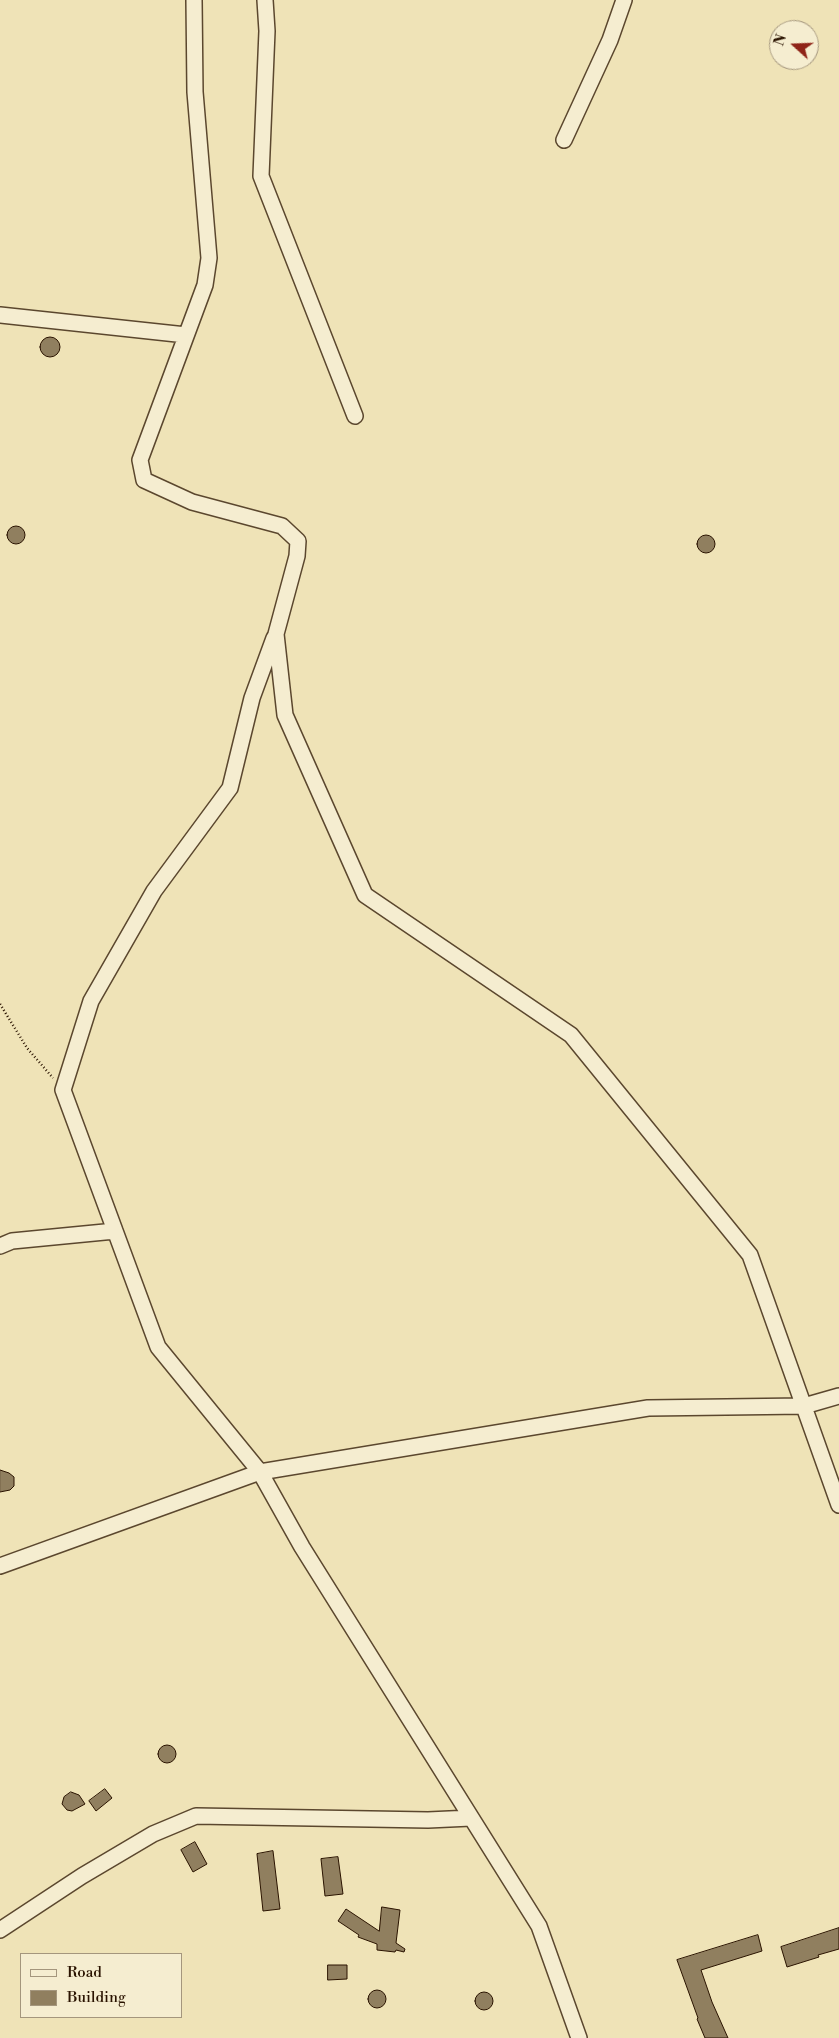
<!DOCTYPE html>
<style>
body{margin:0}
#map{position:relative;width:839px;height:2038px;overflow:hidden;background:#efe3b7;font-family:"Libre Bodoni",serif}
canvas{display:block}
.legend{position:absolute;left:20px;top:1953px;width:162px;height:65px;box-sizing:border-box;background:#f5edd0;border:1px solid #a4967d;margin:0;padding:6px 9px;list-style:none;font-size:15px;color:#2a1300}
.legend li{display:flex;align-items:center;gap:10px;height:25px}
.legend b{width:25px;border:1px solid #a4967d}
.north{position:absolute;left:769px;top:20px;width:50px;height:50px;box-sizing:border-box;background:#f5edd0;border:1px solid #a4967d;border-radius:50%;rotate:290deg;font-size:14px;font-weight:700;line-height:20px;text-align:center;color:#2a1300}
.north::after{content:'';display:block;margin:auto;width:18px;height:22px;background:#8f2418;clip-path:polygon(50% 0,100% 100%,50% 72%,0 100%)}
</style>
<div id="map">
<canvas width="839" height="2038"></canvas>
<ul class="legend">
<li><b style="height:6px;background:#f5edd0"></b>Road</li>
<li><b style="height:14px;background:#907f5f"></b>Building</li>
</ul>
<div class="north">N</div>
</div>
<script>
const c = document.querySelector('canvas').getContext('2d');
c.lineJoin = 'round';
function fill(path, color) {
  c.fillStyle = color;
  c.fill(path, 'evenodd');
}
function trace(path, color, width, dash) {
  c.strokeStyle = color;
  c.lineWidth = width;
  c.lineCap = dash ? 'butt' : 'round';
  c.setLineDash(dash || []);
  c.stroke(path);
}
const building = new Path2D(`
 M40 347a10 10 0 1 1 20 0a10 10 0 1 1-20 0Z
 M7 535a9 9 0 1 1 18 0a9 9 0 1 1-18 0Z
 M697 544a9 9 0 1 1 18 0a9 9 0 1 1-18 0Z
 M0 1470 9 1473 14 1477V1486L10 1490 0 1492Z
 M158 1754a9 9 0 1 1 18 0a9 9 0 1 1-18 0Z
 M105 1789 112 1798 96 1811 89 1801Z
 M71 1792 79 1795 85 1804 72 1811 67 1810 62 1804 64 1797Z
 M195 1842 207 1864 193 1872 181 1850Z
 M273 1851 280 1909 263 1911 257 1854Z
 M338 1857 343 1894 325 1896 321 1859Z
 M382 1907 400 1910 396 1943 405 1949 404 1952 396 1950 395 1952 377 1950V1944L358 1937 359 1935 338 1921 346 1909 379 1931Z
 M839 1928V1949L818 1955 819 1957 787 1967 781 1947Z
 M758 1935 762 1951 701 1970 712 2002 728 2038H705L697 2019 698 2018 677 1960Z
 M328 1965H347V1979L328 1980Z
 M368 1999a9 9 0 1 1 18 0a9 9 0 1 1-18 0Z
 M475 2001a9 9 0 1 1 18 0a9 9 0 1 1-18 0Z`);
fill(building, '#907f5f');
trace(building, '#2a1300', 1);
const street = new Path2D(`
 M194 0 195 92 209 258 205 285 140 460 144 480 192 502 282 526 298 541 297 556 276 634 285 715 365 895 571 1035 750 1255 839 1505
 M265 0 267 31 261 176 355 416
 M564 140 610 40 624 0
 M0 315 186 335
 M274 638 252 698 230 788 154 891 91 1001 63 1090 158 1347 260 1472 302 1547 539 1926 579 2038
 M0 1246 12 1241 115 1231
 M0 1566 260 1472 648 1408 804 1406 839 1396
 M0 1930 82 1876 153 1834 196 1816 428 1820 471 1818`);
trace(street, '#5b472e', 18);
trace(new Path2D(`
 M0 1004 27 1048 53 1078`), '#2a1300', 2.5, [1, 2.5]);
trace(street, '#f5edd0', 15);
</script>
